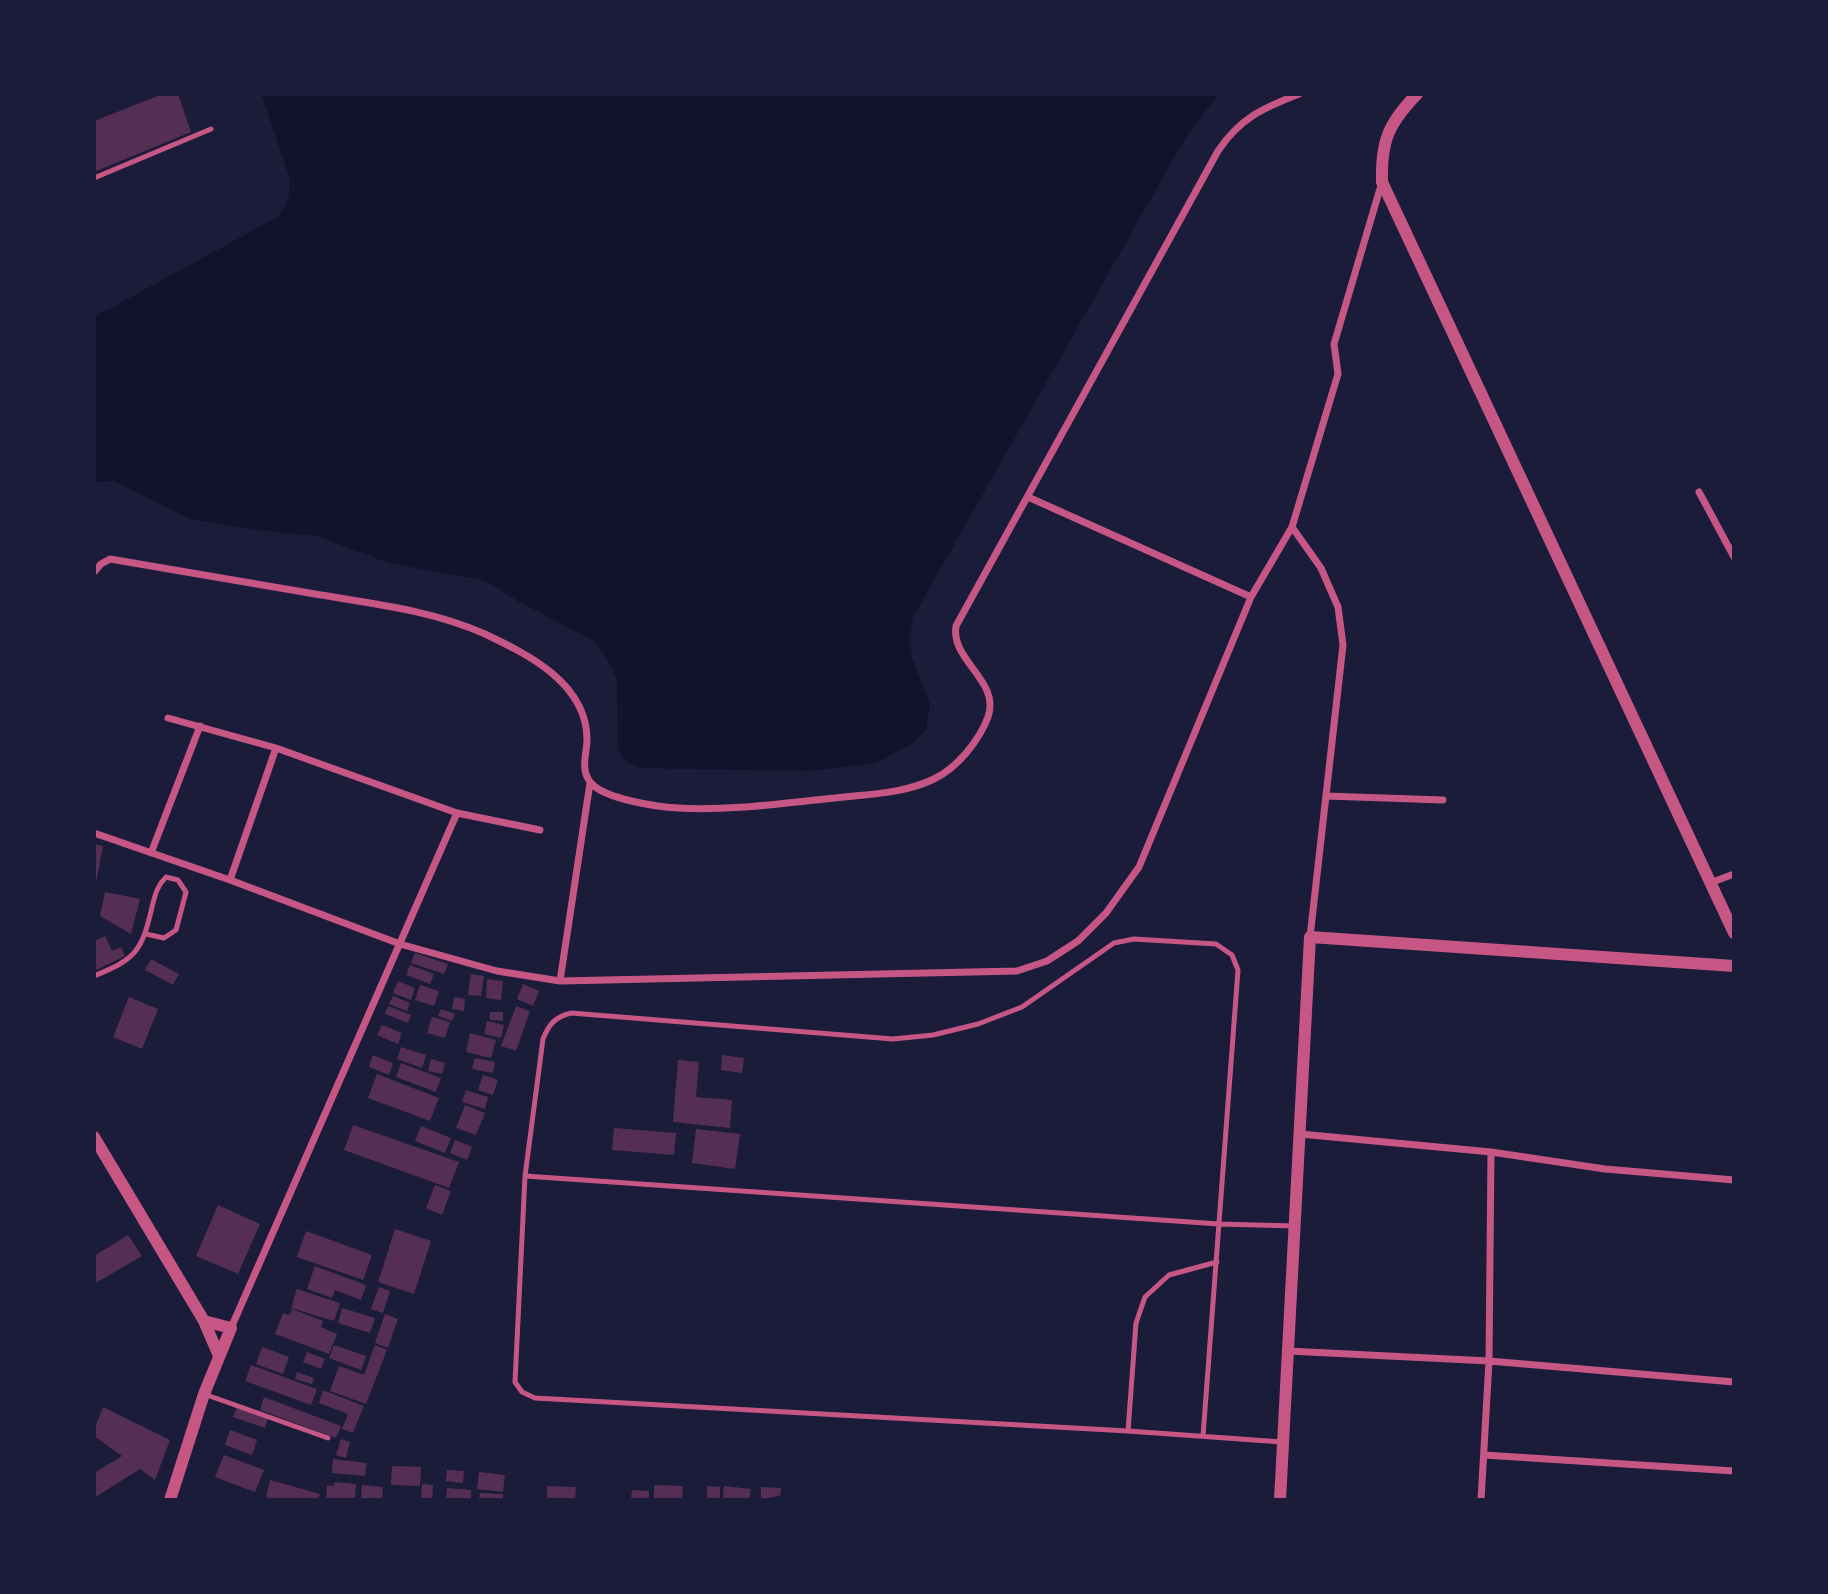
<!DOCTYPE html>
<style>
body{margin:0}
#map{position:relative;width:1828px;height:1594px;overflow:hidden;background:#1b1b3a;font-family:Barlow,sans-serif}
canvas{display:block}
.frame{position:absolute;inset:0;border:96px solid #1b1b3a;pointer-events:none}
</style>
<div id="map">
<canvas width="1828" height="1594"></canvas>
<div class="frame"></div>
</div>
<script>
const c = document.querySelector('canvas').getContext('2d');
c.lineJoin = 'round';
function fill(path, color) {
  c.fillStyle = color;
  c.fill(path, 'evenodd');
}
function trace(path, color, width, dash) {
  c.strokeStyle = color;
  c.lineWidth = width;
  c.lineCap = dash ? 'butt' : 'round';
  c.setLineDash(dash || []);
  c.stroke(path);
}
fill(new Path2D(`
 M262 96V95H1218L1187 135 914 615 909 638 912 658 930 704 926 729 912 744 876 763 808 771 640 768C628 764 621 760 618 748L617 680 607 658 594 641 516 600 493 585 478 579 389 563 314 535 280 533 190 519 114 481 95 482V315L113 307 279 216 289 197 290 180Z`), '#12122b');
fill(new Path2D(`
 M163 94H178L191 132 94 172V121Z
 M94 844 103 846 96 883H94Z
 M105 892 140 899 131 934 100 916Z
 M105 936 112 951 121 947 125 956 94 971V941Z
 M415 953 448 964 444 974 411 963Z
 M151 959 179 974 173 985 145 970Z
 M410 965 434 974 430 984 406 975Z
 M471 974 484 976 481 996 468 995Z
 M487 979 503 981 501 1000 486 998Z
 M398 981 415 988 411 1000 393 993Z
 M523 984 539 991 533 1006 517 999Z
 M420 985 439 991 434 1006 415 1000Z
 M393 996 410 1003 407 1011 389 1004Z
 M129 997 158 1009 142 1049 113 1037Z
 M454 997 465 999 464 1011 452 1009Z
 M388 1006 411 1015 408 1023 385 1014Z
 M516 1006 530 1011 516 1051 501 1046Z
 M441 1009 455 1014 452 1021 438 1016Z
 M490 1012H503V1021L490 1020Z
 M432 1017 450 1022 445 1038 427 1033Z
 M487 1021 504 1025 501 1038 484 1034Z
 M382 1025 402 1033 398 1044 377 1035Z
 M470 1033 496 1040 491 1058 466 1052Z
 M401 1047 426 1055 422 1068 397 1059Z
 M373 1055 393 1063 389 1075 369 1067Z
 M722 1055 744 1058 742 1073 721 1070Z
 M475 1058 495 1062 493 1073 472 1069Z
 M431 1059 445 1063 442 1074 428 1071Z
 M678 1060 699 1062 696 1097 732 1100 730 1128 673 1122Z
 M401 1063 441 1078 436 1092 396 1077Z
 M377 1074 439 1098 430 1121 368 1098Z
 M483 1075 498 1080 493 1095 478 1090Z
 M466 1090 488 1097 485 1109 462 1102Z
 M465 1105 485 1113 476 1135 456 1128Z
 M353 1125 459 1162 449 1188 344 1150Z
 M421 1126 451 1138 445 1153 415 1141Z
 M614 1128 676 1133 674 1155 612 1150Z
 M696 1129 740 1134 735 1169 692 1163Z
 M455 1140 472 1147 467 1160 450 1153Z
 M435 1185 451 1191 442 1215 426 1208Z
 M218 1205 260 1224 238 1274 196 1256Z
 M395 1229 431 1241 414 1294 378 1282Z
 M306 1231 372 1255 363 1280 297 1257Z
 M128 1235 142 1256 94 1284V1256Z
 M315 1266 366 1285 361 1300 335 1290 332 1298 307 1289Z
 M379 1287 390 1291 383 1313 371 1309Z
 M297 1289 340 1303 334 1321 291 1308Z
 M342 1308 375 1318 370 1333 338 1323Z
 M292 1309 323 1321 321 1327 337 1334 329 1354 275 1334 283 1313 290 1315Z
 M385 1314 398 1319 388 1348 375 1343Z
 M334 1345 366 1356 361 1370 329 1358Z
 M375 1345 387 1350 366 1404 330 1391 339 1366 364 1375Z
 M262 1347 289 1357 283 1374 256 1364Z
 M307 1352 325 1359 321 1369 303 1362Z
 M251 1365 317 1389 311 1405 245 1381Z
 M297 1372 314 1378 312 1384 295 1379Z
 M323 1390 364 1406 353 1433 342 1429 348 1414 319 1403Z
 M264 1397 341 1426 336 1438 260 1410Z
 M103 1407 170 1440 155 1480 140 1469 94 1498V1473L122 1456 94 1436V1429Z
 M237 1407 268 1418 265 1428 233 1417Z
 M230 1430 257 1440 252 1455 225 1445Z
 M341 1439 350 1442 346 1458 336 1455Z
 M224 1455 264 1470 255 1492 215 1477Z
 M333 1459 367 1463 365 1476 332 1473Z
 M392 1466 421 1467 420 1486 391 1485Z
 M447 1470 464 1471 463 1483 446 1481Z
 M479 1472 505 1475 503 1492 477 1489Z
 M270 1480 320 1494 318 1499H274L266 1497Z
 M334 1482 356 1484 355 1499H326L327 1485 334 1486Z
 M422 1484 433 1485 432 1499H421Z
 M362 1485 383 1487 382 1499H361Z
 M654 1485 683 1486 682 1499H654Z
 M547 1486 576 1487 575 1499H547Z
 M707 1486 720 1487V1499H707Z
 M724 1486 751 1489 749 1499 723 1498Z
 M761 1487 781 1488 780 1496 761 1499Z
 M447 1488 471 1490V1499H446Z
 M632 1490 649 1491V1499H631Z
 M480 1493 503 1494V1499H479Z`), '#542f53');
trace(new Path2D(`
 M94 178 211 129
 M94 976C136 959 142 951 152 907 155 895 157 886 166 877L178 880 186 892 176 930 164 938 146 934
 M525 1176 1219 1224 1295 1226
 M204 1394 328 1438
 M1128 1431 1136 1323 1145 1297 1169 1275 1217 1262
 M1203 1436 1238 970 1232 955 1216 944 1134 939 1114 943 1022 1007 978 1024 933 1035 893 1039 571 1013C555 1017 549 1024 543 1039L525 1176 515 1382 522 1392 535 1398 1128 1431 1282 1442`), '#c65784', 5);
trace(new Path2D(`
 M1699 492 1734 557
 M1028 497 1251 597
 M1292 527 1321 568 1338 607 1343 645 1310 937
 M94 572 101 564 110 559C181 571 251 583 321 595 376 604 433 611 485 634 529 655 588 684 587 741 586 756 580 772 592 784 606 799 657 807 678 808 730 811 783 803 835 798 868 794 903 794 934 779 957 768 979 741 988 717 1001 681 950 660 956 626L1218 151C1240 118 1263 108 1299 94
 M168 718 276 748 457 813 540 830
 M1326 796 1443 800
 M94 833 230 880 400 944 497 971 560 981 1017 971 1047 961 1078 941 1106 913 1139 867 1251 597 1292 527 1338 374 1334 344 1382 182
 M151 853 200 726
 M230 880 276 748
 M1710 883 1734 874
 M560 981 590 783
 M1300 1134 1491 1152 1605 1169 1734 1180
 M231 1328 457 813
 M1288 1351 1489 1361 1734 1382
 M1484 1455 1734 1471
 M1481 1500 1489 1361 1491 1152`), '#c65784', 7);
trace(new Path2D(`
 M1417 94C1388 124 1381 141 1382 182L1734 933
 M94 1137 204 1321 219 1356
 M170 1500 204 1394 231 1328 204 1321
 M1280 1500 1310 937 1734 966`), '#c65784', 12);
</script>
